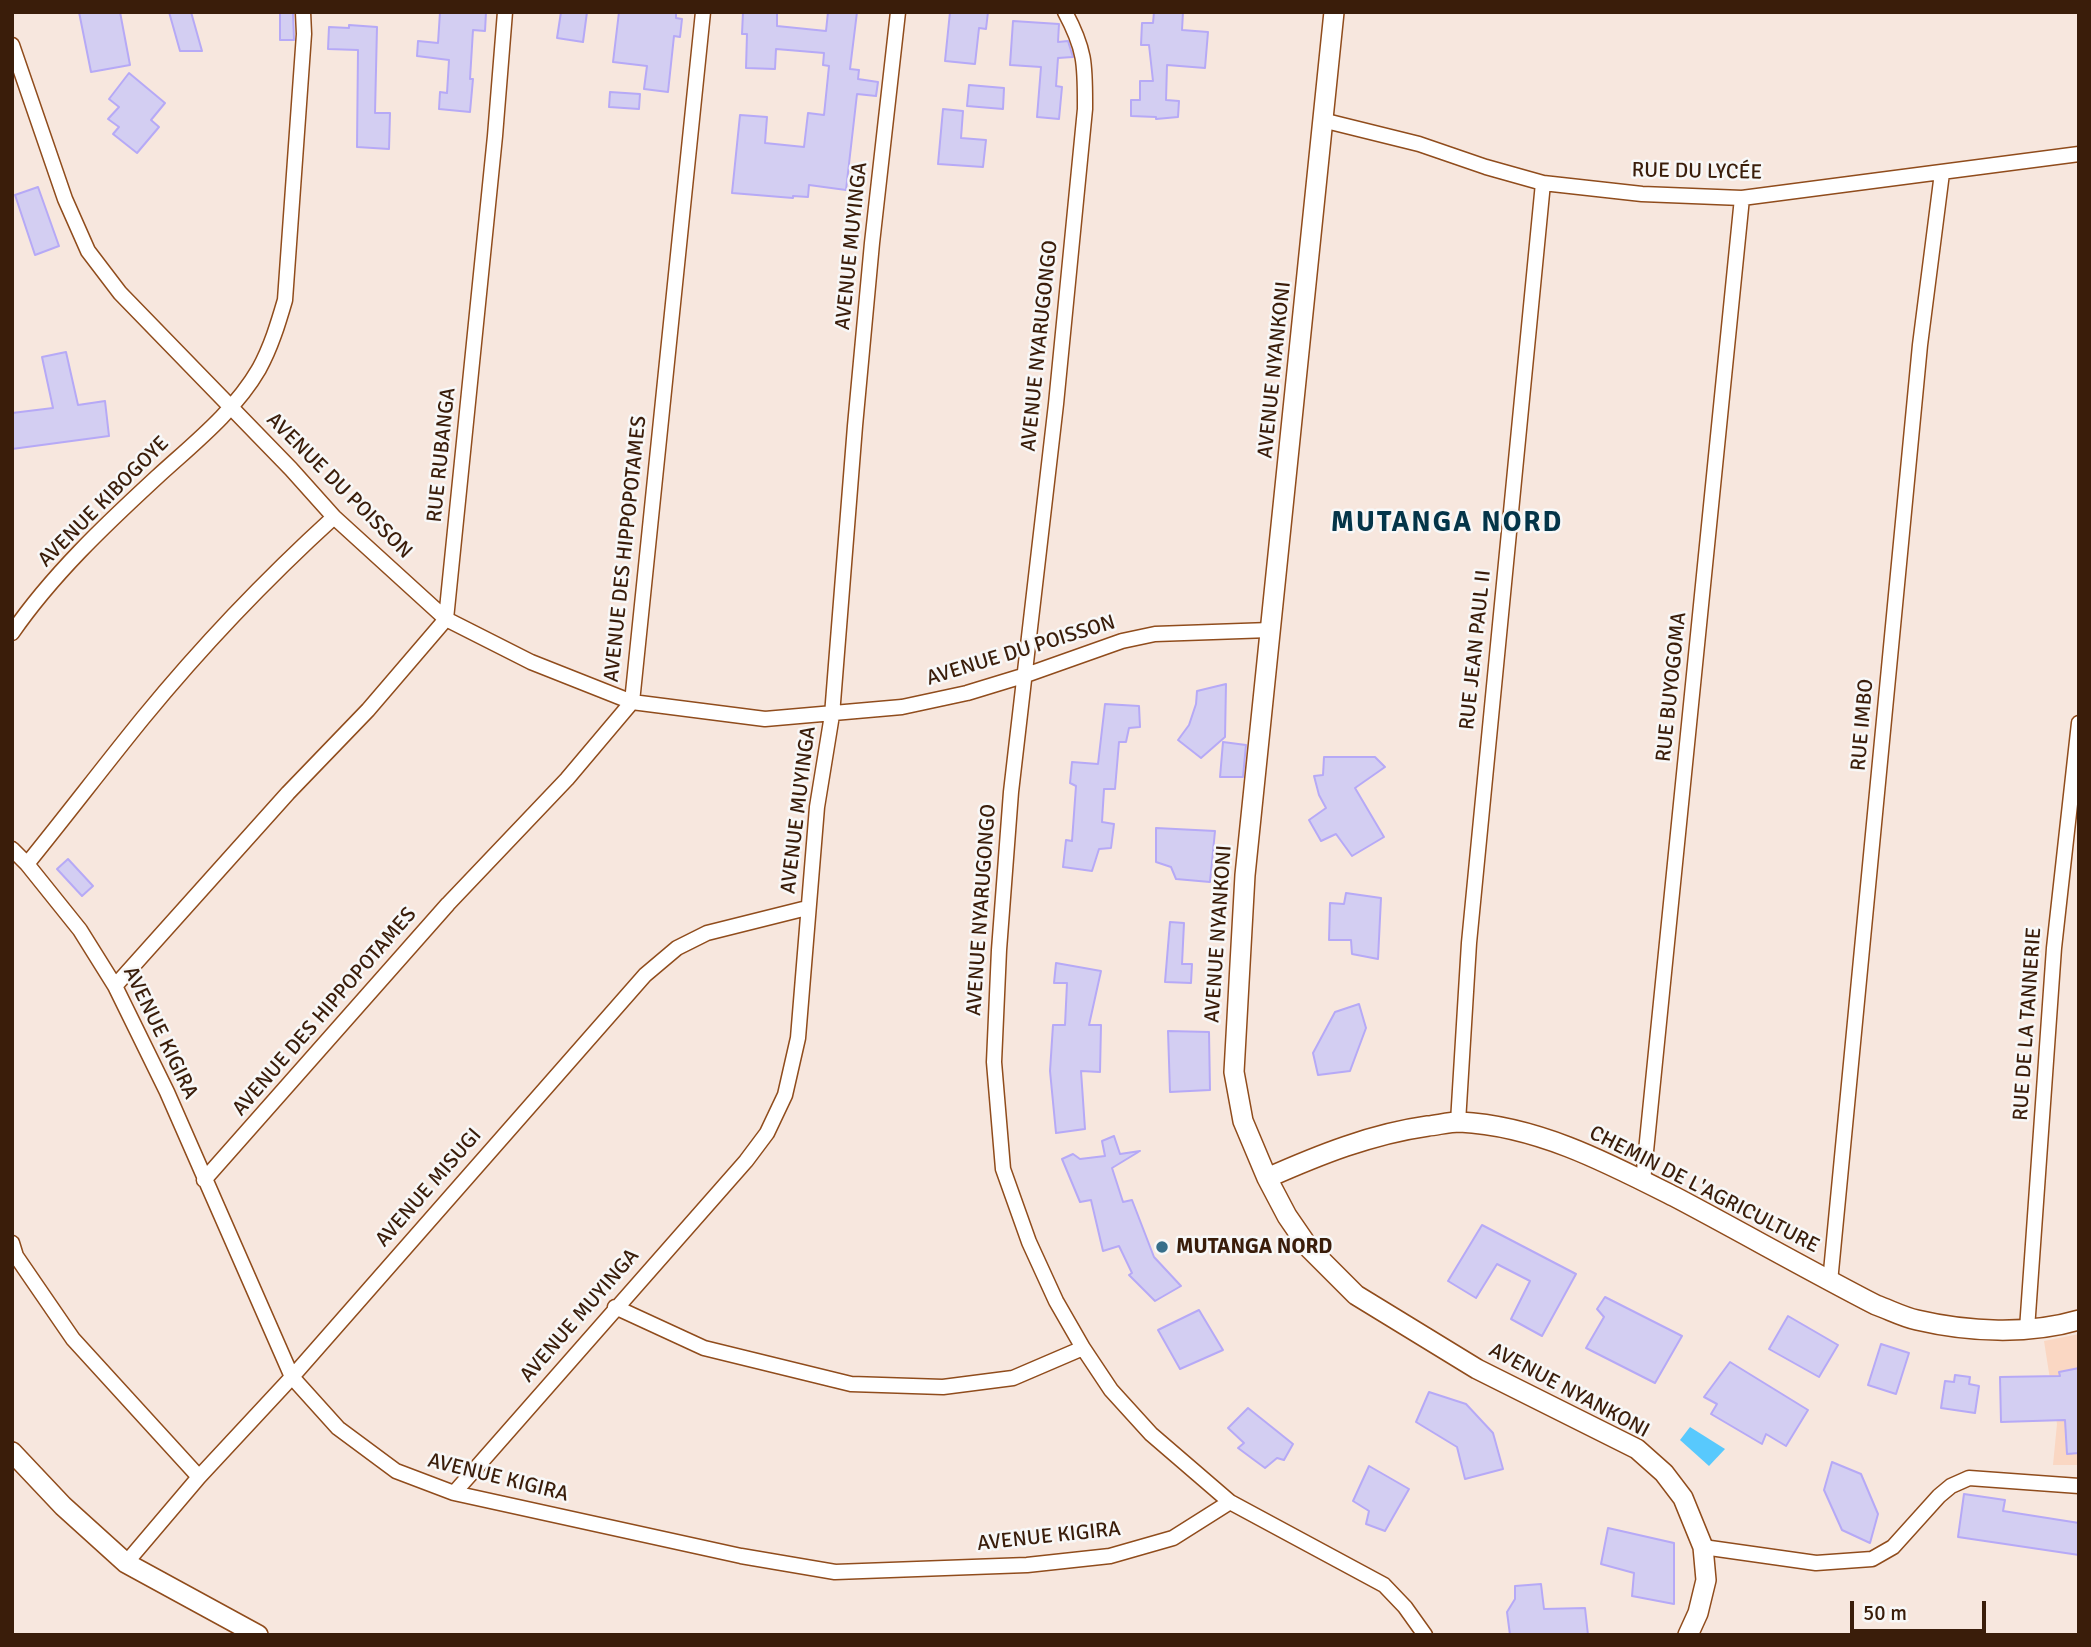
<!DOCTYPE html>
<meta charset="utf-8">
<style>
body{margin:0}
#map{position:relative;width:2091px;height:1647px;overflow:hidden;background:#f7e7de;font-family:Signika,sans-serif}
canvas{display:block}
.frame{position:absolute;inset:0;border:14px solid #3a1d0a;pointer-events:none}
.scale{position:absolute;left:1850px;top:1601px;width:136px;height:32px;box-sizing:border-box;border:4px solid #3a1d0a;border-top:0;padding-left:9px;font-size:21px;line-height:24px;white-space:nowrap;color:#3a1d0a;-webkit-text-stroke:5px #f8f8f8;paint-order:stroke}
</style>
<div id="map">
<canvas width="2091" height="1647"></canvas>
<div class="frame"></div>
<div class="scale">50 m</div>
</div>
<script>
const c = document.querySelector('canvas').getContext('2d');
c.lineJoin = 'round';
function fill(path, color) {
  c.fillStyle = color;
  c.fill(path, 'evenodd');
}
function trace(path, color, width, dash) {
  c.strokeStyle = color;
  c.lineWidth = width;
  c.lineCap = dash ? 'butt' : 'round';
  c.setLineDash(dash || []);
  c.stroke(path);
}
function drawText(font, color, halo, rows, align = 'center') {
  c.font = font + ' Signika,sans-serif';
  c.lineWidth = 5;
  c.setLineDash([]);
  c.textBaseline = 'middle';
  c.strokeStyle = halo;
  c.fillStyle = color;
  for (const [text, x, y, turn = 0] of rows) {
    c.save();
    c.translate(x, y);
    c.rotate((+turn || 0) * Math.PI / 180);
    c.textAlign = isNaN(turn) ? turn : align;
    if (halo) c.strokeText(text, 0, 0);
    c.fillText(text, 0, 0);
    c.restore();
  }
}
fill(new Path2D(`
 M2079 1334V1465H2053L2057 1424 2044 1341Z`), '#fad7c3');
fill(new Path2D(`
 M1690 1427 1725 1449 1709 1466 1680 1440Z`), '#58c9fd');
const building = new Path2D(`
 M79 12H120L130 65 91 72Z
 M169 12H191L202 51H180Z
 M440 12H486L485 31 473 30 470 79H473L470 112 439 109 440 92 447 93 449 60 417 56 418 41 438 43Z
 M561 12H587L583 42 557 38Z
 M619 12H676V18L682 19 680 37 674 36 668 92 644 89 647 66 613 62Z
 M743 12H777V26L826 31 828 12H857L850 69 859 70 858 79 878 82 876 96 857 94 846 190 809 185 808 197 793 196V198L732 193 740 115 767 117 765 143 804 147 808 113 824 115 829 66 823 65 824 53 776 49 775 69 746 68 747 34H742Z
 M950 12H988L986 29 979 28 975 64 945 61Z
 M1154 12H1183L1182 30 1208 32 1205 68 1167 65 1166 100 1179 101 1178 117 1156 119V117L1131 116V100H1140V81H1153L1149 45H1141L1142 23H1153Z
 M280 13H293L294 40H280Z
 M1013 21 1059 24 1058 42 1068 41 1073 57 1058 58 1056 86 1062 87 1059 119 1037 117 1041 67 1010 65Z
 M349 25 377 27 375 113H390L389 149 357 147 358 50 328 49 329 27 349 28Z
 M129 73 165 103 151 120 159 127 137 153 113 134 119 127 108 119 119 107 109 99Z
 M969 85 1004 88 1003 109 967 106Z
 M610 92 640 94 639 109 609 107Z
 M943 109 963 111 961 138 986 140 983 167 938 164Z
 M38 187 59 246 35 255 15 195Z
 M66 352 78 405 105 401 109 436 12 449V413L53 408 42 357Z
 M1226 684 1225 737 1201 758 1178 740 1189 725 1196 704 1197 691Z
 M1105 704 1139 706 1140 727 1129 728 1126 742H1119L1115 789H1104L1102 822 1114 824 1111 848 1099 849 1092 871 1063 867 1066 840 1072 841 1076 786 1070 783 1072 762 1098 764Z
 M1223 742 1246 745 1243 777H1220Z
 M1324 757H1375L1385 767 1355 788 1384 837 1352 856 1336 834 1321 841 1309 820 1326 808 1319 795 1314 776 1323 775Z
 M1156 828 1215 831 1210 882 1176 879 1171 867 1156 862Z
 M68 859 93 886 82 896 57 869Z
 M1346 893 1381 898 1378 959 1352 954 1351 940H1329L1330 903 1344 904Z
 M1170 922 1184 923 1182 964H1192L1191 983 1165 982Z
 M1056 963 1101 971 1089 1025H1101L1100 1072 1081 1071 1085 1129 1056 1133 1050 1071 1053 1025H1065L1067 983H1054Z
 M1359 1004 1366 1028 1350 1071 1318 1075 1313 1053 1335 1012Z
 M1168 1031 1209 1032 1210 1090 1170 1092Z
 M1114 1136 1120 1154 1140 1151 1112 1168 1123 1202 1132 1200 1154 1257 1181 1286 1155 1301 1129 1275 1132 1273 1119 1246 1103 1251 1091 1200 1080 1202 1062 1159 1073 1154 1080 1159 1105 1156 1102 1141Z
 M1482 1225 1576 1274 1542 1336 1511 1319 1530 1281 1497 1264 1476 1298 1448 1281Z
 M1605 1297 1682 1336 1655 1383 1586 1348 1604 1317 1597 1309Z
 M1199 1310 1223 1350 1180 1369 1158 1330Z
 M1788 1316 1838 1345 1819 1377 1769 1349Z
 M1881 1344 1909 1353 1896 1394 1868 1385Z
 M1730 1362 1808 1410 1786 1446 1766 1434 1762 1444 1711 1414 1717 1404 1704 1397Z
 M2079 1368V1453L2067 1454 2065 1420 2001 1422 2000 1377 2060 1376 2059 1372Z
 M1955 1375 1970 1377 1969 1384 1979 1386 1975 1413 1941 1408 1945 1381 1954 1382Z
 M1429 1392 1466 1404 1493 1433 1503 1469 1465 1479 1457 1447 1416 1422Z
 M1248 1408 1293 1444 1284 1460 1277 1458 1265 1468 1238 1448 1244 1443 1228 1428Z
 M1832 1462 1861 1474 1878 1514 1870 1543 1842 1530 1824 1490Z
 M1369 1466 1409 1489 1385 1531 1366 1524 1369 1511 1353 1501Z
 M1964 1494 2005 1500 2003 1511 2079 1523V1555L1958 1537Z
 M1608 1528 1674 1543V1604L1632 1596 1634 1573 1601 1564Z
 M1541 1584 1544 1609 1585 1608 1588 1635H1510L1507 1612 1515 1599V1586Z`);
fill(building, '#d3cef2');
trace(building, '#b6a9f6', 2);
const minor = new Path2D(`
 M1065 12C1086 51 1085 66 1085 109L1056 404 1011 792 999 950 994 1062 1003 1169 1029 1242 1056 1301 1083 1348 1111 1390 1151 1434 1230 1502 1384 1585 1405 1607 1425 1635
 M12 45 65 199 88 251 120 293 291 469 334 517 446 619 531 662 632 702 765 719 902 707 967 693 1026 675 1122 641 1155 634 1270 630
 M1322 120 1419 144 1486 167 1543 183 1642 194 1742 198 2079 154
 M12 633C52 575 105 525 157 477 193 444 234 412 259 369 271 347 278 324 285 300L304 34 303 12
 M12 849 27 864 80 930 115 986 167 1092 292 1377 338 1428 396 1471 454 1493 741 1556 835 1572 1027 1565 1110 1556 1173 1538 1230 1502
 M27 864C66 816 104 766 143 718 202 646 266 579 334 517
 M115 986 288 793 368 710 446 619 495 136 505 12
 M1458 1122 1469 943 1543 183
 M204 1180 448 904 567 779 632 702 703 12
 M1643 1181 1742 198
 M12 1243 16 1256 73 1339 199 1477
 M1830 1282 1920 345 1942 173
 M615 1307 704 1348 851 1384 943 1387 1013 1378 1083 1348
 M2027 1329 2054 948 2079 723
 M454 1493 746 1161 767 1133 785 1095 798 1038 817 807 832 715 855 426 872 243 898 12
 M1703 1547 1816 1563 1872 1559 1893 1547 1939 1496 1951 1486 1969 1478 2079 1486
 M126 1563 199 1477 292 1377 645 975 677 948 707 933 807 908`);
const tertiary = new Path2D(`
 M1334 12 1245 875 1234 1072 1243 1121 1267 1178 1287 1216 1309 1248 1356 1295 1477 1369 1637 1449 1664 1473 1683 1498 1703 1547 1706 1580 1698 1613 1688 1635
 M1267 1178C1319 1155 1371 1134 1428 1126 1438 1125 1449 1122 1460 1122 1539 1126 1610 1164 1679 1199 1745 1234 1810 1271 1876 1305 1890 1310 1903 1317 1917 1320 1968 1332 2028 1335 2079 1320
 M12 1452 63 1506 126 1563 258 1635`);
trace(minor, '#904c1c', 17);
trace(tertiary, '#904c1c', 22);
trace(minor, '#fff', 14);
trace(tertiary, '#fff', 19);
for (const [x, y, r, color] of [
 [1162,1247,7,"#386f8a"]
]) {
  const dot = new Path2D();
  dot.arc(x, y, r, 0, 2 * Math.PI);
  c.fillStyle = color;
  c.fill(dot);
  trace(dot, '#f8f8f8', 2.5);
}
drawText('21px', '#3a1d0a', '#f8f8f8', [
 ["RUE DU LYCÉE",1697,172,1],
 ["AVENUE MUYINGA",852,246,-84],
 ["AVENUE NYARUGONGO",1040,346,-84],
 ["AVENUE NYANKONI",1275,370,-84],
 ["RUE RUBANGA",442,455,-84],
 ["AVENUE DU POISSON",339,486,45],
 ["AVENUE KIBOGOYE",104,502,-45],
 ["AVENUE DES HIPPOPOTAMES",626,549,-84],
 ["RUE JEAN PAUL II",1476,650,-84],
 ["AVENUE DU POISSON",1021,651,-17],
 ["RUE BUYOGOMA",1672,687,-84],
 ["RUE IMBO",1863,725,-85],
 ["AVENUE MUYINGA",799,810,-83],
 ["AVENUE NYARUGONGO",982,910,-86],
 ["AVENUE NYANKONI",1219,934,-86],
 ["AVENUE DES HIPPOPOTAMES",325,1012,-49],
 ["RUE DE LA TANNERIE",2028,1024,-86],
 ["AVENUE KIGIRA",160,1033,64],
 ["AVENUE MISUGI",429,1188,-49],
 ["CHEMIN DE L'AGRICULTURE",1704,1190,27],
 ["AVENUE MUYINGA",580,1316,-49],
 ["AVENUE NYANKONI",1569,1391,28],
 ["AVENUE KIGIRA",498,1478,14],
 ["AVENUE KIGIRA",1049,1537,-6]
]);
drawText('bold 21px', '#3a1d0a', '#f8f8f8', [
 ["MUTANGA NORD",1176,1247]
], 'left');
c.letterSpacing = '2px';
drawText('bold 28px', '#043549', '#f8f8f8', [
 ["MUTANGA NORD",1447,524]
]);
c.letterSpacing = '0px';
</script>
